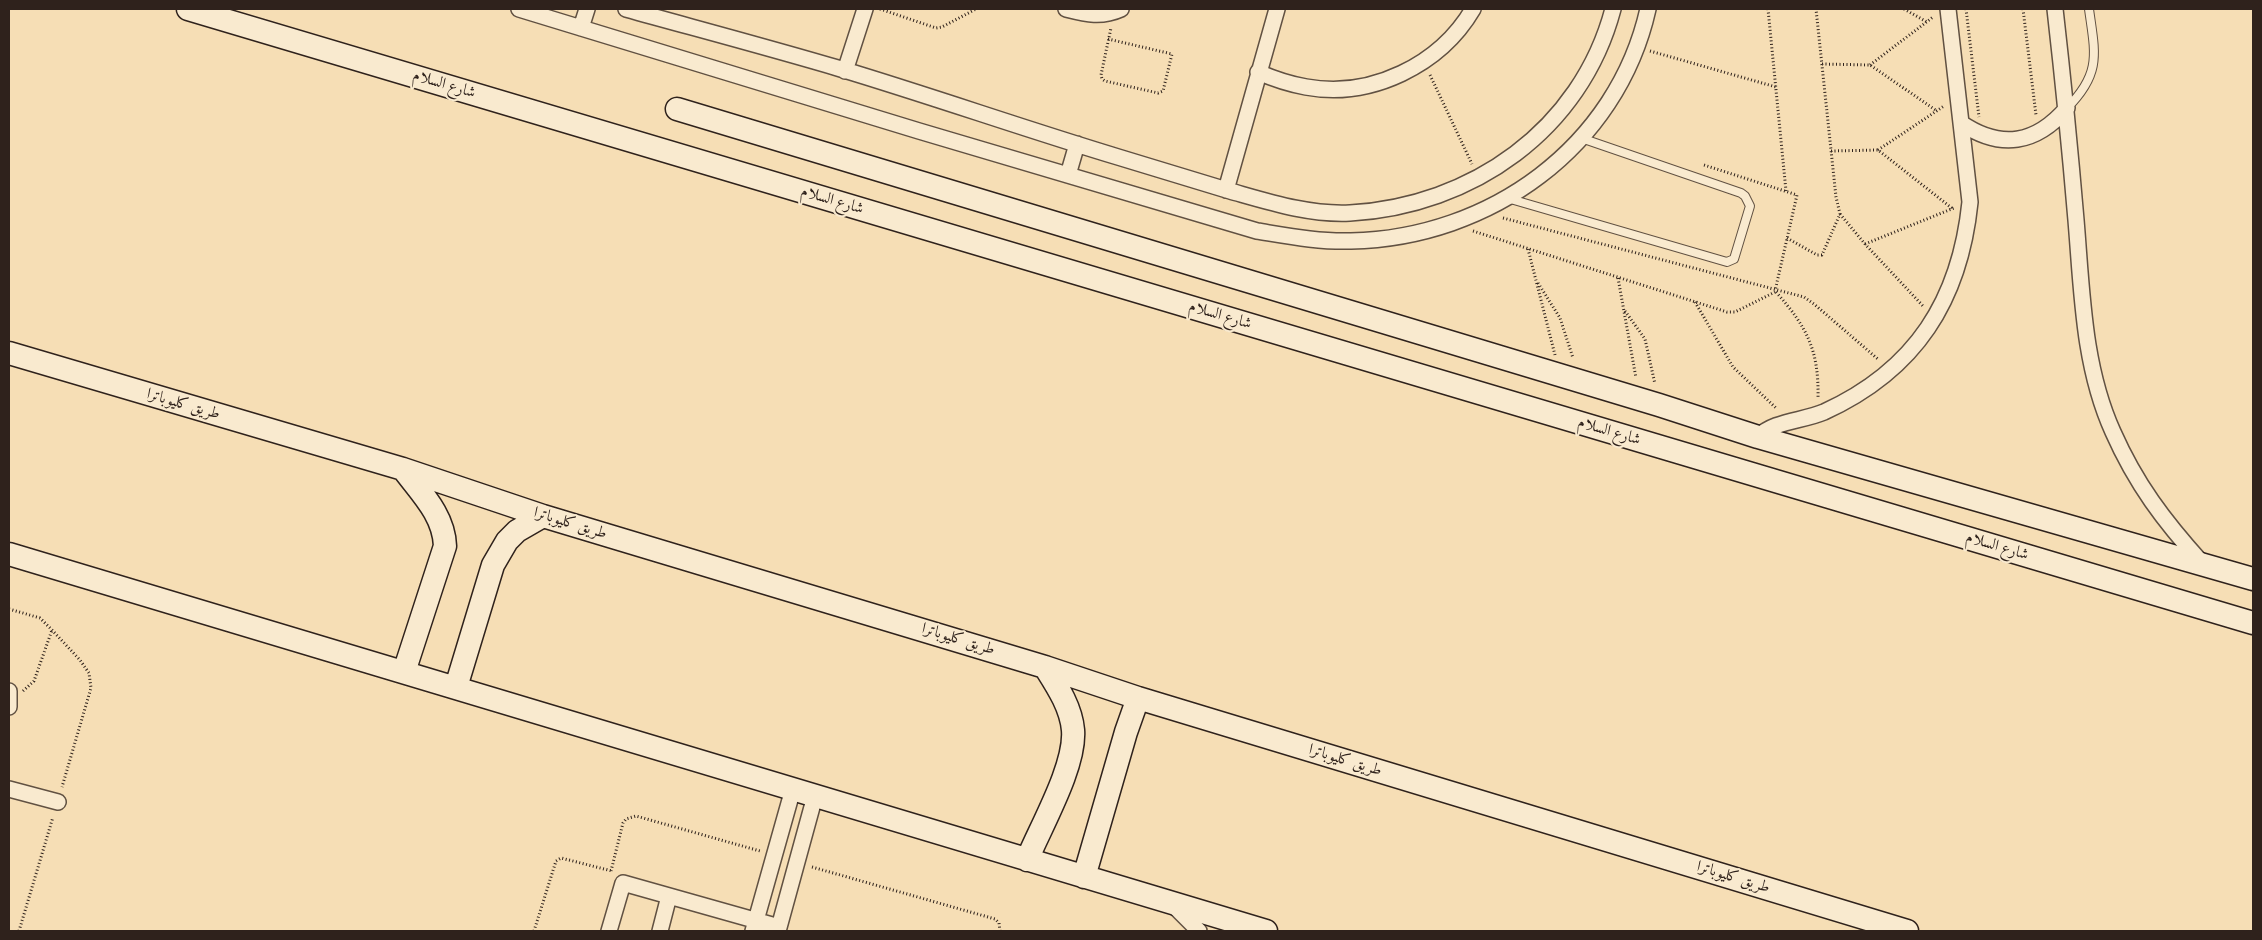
<!DOCTYPE html>
<meta charset="utf-8">
<style>
body{margin:0}
#map{position:relative;width:2262px;height:940px;overflow:hidden;background:#f6deb5;font-family:"IM FELL Double Pica",serif}
canvas{display:block}
.frame{position:absolute;inset:0;border:10px solid #2f221c;pointer-events:none}
</style>
<div id="map">
<canvas width="2262" height="940"></canvas>
<div class="frame"></div>
</div>
<script>
const c = document.querySelector('canvas').getContext('2d');
c.lineJoin = 'round';
function trace(path, color, width, dash) {
  c.strokeStyle = color;
  c.lineWidth = width;
  c.lineCap = dash ? 'butt' : 'round';
  c.setLineDash(dash || []);
  c.stroke(path);
}
function drawText(font, color, halo, rows, align = 'center') {
  c.font = font + ' "IM FELL Double Pica",Amiri,serif';
  c.lineWidth = 4;
  c.setLineDash([]);
  c.textBaseline = 'middle';
  c.strokeStyle = halo;
  c.fillStyle = color;
  for (const [text, x, y, turn = 0] of rows) {
    c.save();
    c.translate(x, y);
    c.rotate((+turn || 0) * Math.PI / 180);
    c.textAlign = isNaN(turn) ? turn : align;
    if (halo) c.strokeText(text, 0, 0);
    c.fillText(text, 0, 0);
    c.restore();
  }
}
const lane = new Path2D(`
 M2067 108C2102 73 2095 53 2089 9
 M1507 198 1727 262 1734 259 1750 206 1745 196 1741 193 1581 138`);
const street = new Path2D(`
 M519 9 919 131 1257 231C1288 236 1319 242 1351 241 1490 238 1617 147 1648 9
 M626 9C698 29 770 48 841 69 934 97 1025 129 1118 157 1155 168 1193 180 1230 191 1269 202 1309 215 1350 213 1472 206 1581 130 1613 9
 M1066 9C1086 14 1101 18 1121 9
 M2055 9C2063 79 2070 149 2076 220 2082 291 2083 366 2113 432 2136 484 2164 521 2202 563
 M581 28 587 9
 M845 71 865 9
 M1258 72C1274 79 1289 84 1306 87 1371 99 1440 65 1473 9
 M1961 123C2001 150 2036 144 2067 108
 M1068 175 1077 144
 M1226 190 1277 9
 M1758 437C1773 421 1803 421 1824 412 1916 370 1960 300 1970 202L1948 9
 M9 691V707
 M9 789 58 802
 M1174 906 1199 931
 M609 931 623 883 779 927
 M660 931 669 896
 M753 931 793 789
 M778 931 815 796`);
const secondary = new Path2D(`
 M188 9 2253 623
 M677 109 1659 405 1758 437 2253 579
 M9 353 403 469 543 516 1045 667 1138 698 1907 931
 M403 469C421 493 444 515 445 546L404 672
 M9 554 1266 931
 M456 687 493 565 507 541 517 531 543 516
 M1027 860C1041 826 1076 766 1073 730 1071 707 1057 686 1045 667
 M1084 877 1126 732 1138 698`);
trace(lane, '#615142', 10);
trace(street, '#615142', 18);
trace(secondary, '#2f221c', 25);
trace(new Path2D(`
 M880 9 936 28 942 27 976 9
 M1768 9 1786 191
 M1904 9 1927 22
 M1966 9 1979 117
 M2023 9 2036 115
 M1108 39 1172 54 1163 91 1158 93 1105 81 1102 79 1101 75 1111 28
 M1650 51 1776 87
 M1822 64 1870 65 1937 111
 M1870 65 1933 17
 M1430 75 1472 164
 M1878 150 1944 106
 M1831 151 1878 150 1953 209
 M1704 165 1797 195 1775 291
 M1840 214 1865 244 1923 306
 M1503 218 1804 297 1814 304 1879 360
 M1473 231 1727 312H1735L1775 292
 M1787 238 1817 255H1822L1840 214 1836 197 1816 9
 M1865 244 1954 208
 M1528 249 1555 355
 M1618 278 1636 378
 M1538 283 1560 318 1573 358
 M1776 292C1807 327 1819 350 1818 398
 M1695 302 1733 367 1777 409
 M1625 311 1645 339 1655 384
 M9 609 40 618 52 630 80 660 89 673 91 688 62 787
 M23 691 34 681 52 630
 M812 867 995 919 999 923 1000 931
 M611 871 623 823 626 819 636 816 760 851
 M19 931 53 817
 M534 931 556 861 561 858 612 871`), '#2f221c', 3, [1, 2.5]);
trace(lane, '#f9eacf', 8);
trace(street, '#f9eacf', 15);
trace(secondary, '#f9eacf', 22);
drawText('16px', '#2f221c', '#f9eacf', [
 ["شارع السلام",444,85,17],
 ["شارع السلام",832,201,17],
 ["شارع السلام",1220,316,17],
 ["طريق كليوباترا",183,405,16],
 ["شارع السلام",1609,432,17],
 ["طريق كليوباترا",570,524,17],
 ["شارع السلام",1997,547,17],
 ["طريق كليوباترا",958,640,17],
 ["طريق كليوباترا",1345,761,17],
 ["طريق كليوباترا",1733,878,17]
]);
</script>
